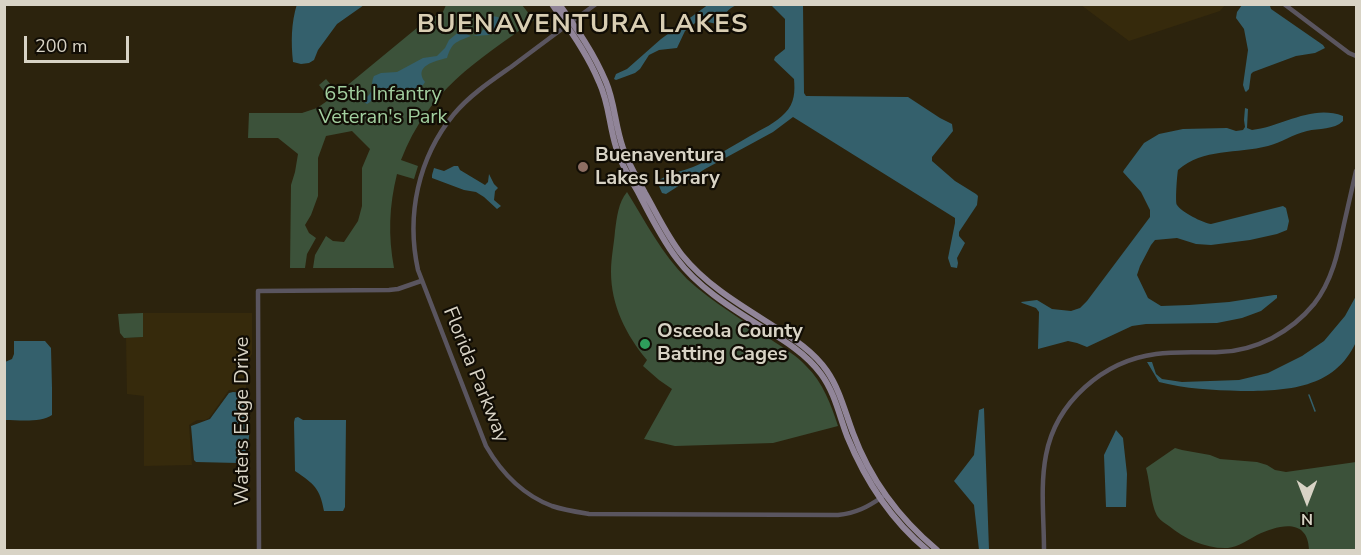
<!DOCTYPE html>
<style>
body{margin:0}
#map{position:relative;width:1361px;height:555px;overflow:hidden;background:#2c230d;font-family:"Nunito Sans",sans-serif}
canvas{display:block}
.frame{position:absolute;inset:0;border:6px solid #d8d3c5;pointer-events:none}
.north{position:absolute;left:1277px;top:471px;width:60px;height:60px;-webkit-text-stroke:4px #110d05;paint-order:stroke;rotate:180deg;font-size:16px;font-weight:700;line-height:24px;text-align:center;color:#d8d3c5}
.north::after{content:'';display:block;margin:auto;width:21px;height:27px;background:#d8d3c5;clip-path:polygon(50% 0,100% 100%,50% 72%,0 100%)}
.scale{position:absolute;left:24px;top:36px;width:105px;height:27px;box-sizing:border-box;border:3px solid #d8d3c5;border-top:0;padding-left:8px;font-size:18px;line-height:21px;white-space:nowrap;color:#d8d3c5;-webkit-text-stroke:4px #110d05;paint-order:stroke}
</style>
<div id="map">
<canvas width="1361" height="555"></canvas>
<div class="frame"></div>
<div class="north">N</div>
<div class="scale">200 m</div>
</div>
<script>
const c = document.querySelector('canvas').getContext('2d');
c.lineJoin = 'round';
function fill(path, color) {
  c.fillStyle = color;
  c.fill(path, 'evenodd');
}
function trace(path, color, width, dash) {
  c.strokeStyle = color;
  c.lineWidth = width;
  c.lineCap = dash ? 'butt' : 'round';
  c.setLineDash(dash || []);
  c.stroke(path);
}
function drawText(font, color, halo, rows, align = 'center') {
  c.font = font + ' "Nunito Sans",sans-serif';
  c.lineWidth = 4.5;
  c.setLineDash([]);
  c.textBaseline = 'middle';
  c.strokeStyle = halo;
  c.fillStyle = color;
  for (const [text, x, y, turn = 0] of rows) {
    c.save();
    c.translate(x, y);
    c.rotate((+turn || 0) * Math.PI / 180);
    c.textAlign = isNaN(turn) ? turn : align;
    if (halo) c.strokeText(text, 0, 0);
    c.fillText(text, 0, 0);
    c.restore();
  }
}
fill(new Path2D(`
 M1081 5H1225L1220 11 1129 41Z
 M143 313H252V354L246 363V392L229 390 209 418 205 420H197L189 425 192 465 144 466V396L127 394 126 338 143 337Z`), '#362a0c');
fill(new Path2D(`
 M446 5H522L534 20C475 63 429 89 401 160L418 166 414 179 397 174C389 206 388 236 394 268H313L315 255 326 236 333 241 344 242 358 221 362 206V168L370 149 352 131 326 136 318 158V196L311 215 305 225 309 233 316 238 307 254 305 268H290L291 185 295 172 298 154 278 138H248L249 113H302L317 108 330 99 319 85 326 79 338 93 429 18 442 14Z
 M627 192C645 221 662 254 687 279 713 303 745 321 773 341 784 348 797 356 806 366 823 382 831 405 838 426L773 443 675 446 644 439 672 389 659 380 643 366 647 360C626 335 611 305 611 272 611 258 614 244 615 231 617 217 618 203 627 192Z
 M143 313V337L124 338 120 333 118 314Z
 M1175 448 1182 450 1210 455 1220 459 1257 462 1267 465 1275 470 1286 472 1356 462V550H1309C1308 517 1278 525 1257 535 1248 540 1238 547 1228 548 1206 549 1185 539 1169 526 1165 523 1161 521 1158 517 1151 507 1150 482 1146 468Z`), '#3c523a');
fill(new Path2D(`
 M297 4H364V5L337 24 318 50 314 60 309 63 301 64 293 62C291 43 291 23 297 4Z
 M709 4 737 5C727 9 724 14 721 25L699 20 685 31 677 48 659 50 649 55 640 69 635 73 616 80 614 79 616 74 627 69 661 39Z
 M771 5H803L804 93 806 96 908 97 940 118 952 124 953 131 932 157V161L955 181 976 194 978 196 977 205 959 232V236L965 243 957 258 958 263 957 268 951 267 948 258 955 223V218L793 117 773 132 705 169 666 194 662 193 658 184 659 180C669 174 682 171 693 167 713 159 732 146 750 136 762 129 776 123 785 113 795 103 795 91 794 79L774 60 775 57 785 49V19Z
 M1242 5H1268L1270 6 1271 9 1323 45 1325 48 1315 53 1296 56 1253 72 1251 74 1249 89 1246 92 1245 91 1243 85 1248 50 1244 29 1236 18 1237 12Z
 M492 16 498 17 501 20V27L489 35 473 36C484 33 486 25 492 16Z
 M460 31 471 36C456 42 452 42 447 58 435 61 413 66 425 82 423 86 421 87 417 87L413 90H407L404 91C396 86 394 89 386 91L385 90 383 93C375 94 373 101 367 104L364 102 365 98C375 93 370 84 374 76L381 73 397 72 423 58 437 56 445 48 449 40Z
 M1245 108 1248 109 1247 128 1252 130C1282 127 1311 104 1343 116V121C1334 130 1319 128 1307 131 1293 134 1281 143 1268 146 1237 154 1203 148 1178 170 1177 175 1175 203 1177 205 1181 212 1203 223 1211 224L1283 206 1286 208 1289 221 1287 230 1277 234 1250 240 1211 245 1196 244 1177 238 1155 240 1151 245 1140 266 1137 275 1148 298 1161 306 1189 305 1229 302 1274 295H1277V298L1261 311 1242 318 1217 323 1146 324 1132 326 1087 347 1077 343 1068 341 1038 349 1039 312 1036 308 1022 303 1021 302 1037 300 1052 309 1071 311 1080 308 1087 301 1150 217V210L1141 192 1123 172 1124 170 1144 143 1159 134 1183 129 1227 128 1236 131 1243 130 1245 127 1244 120Z
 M454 166H458L460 170 485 185 488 182 489 174 494 184 498 188 495 191 494 200 501 206 497 209 484 197 476 192 464 190 432 178V175L434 168 444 171Z
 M1356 296V342C1335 389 1286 391 1241 391 1212 390 1186 389 1159 382L1147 362H1152L1156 374 1162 379 1182 382 1239 380 1268 373 1302 356 1324 341 1345 316Z
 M14 341H45L51 348 52 388V415C41 423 18 420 5 420V362L12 359 14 354Z
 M233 392 244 393 246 395C250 416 254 447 238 463L196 462 194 460 191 426 210 419 229 393Z
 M984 408 989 550H979L974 505 954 481 974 455 979 410Z
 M298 417 303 420H346L345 507 343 511H324C320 488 314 484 295 471L294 422 295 418Z
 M1116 430 1123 438 1127 474 1126 507H1106L1104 455Z`), '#34606c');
trace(new Path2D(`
 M1309 395 1315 411`), '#34606c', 1.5);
trace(new Path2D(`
 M596 4C567 25 539 46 511 67 491 81 470 95 454 114 418 158 406 215 418 270L486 446C501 472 523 495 552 506 564 510 577 512 589 514L838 515C856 513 868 507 882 497
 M1284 4 1349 53 1356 56
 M259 550 258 291 389 290 398 289 421 281
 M1044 550C1044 519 1040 486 1046 455 1056 402 1103 361 1156 354 1177 351 1198 353 1219 352 1256 351 1291 332 1314 304 1332 281 1338 253 1344 224 1348 207 1352 189 1356 171`), '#5a555f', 4.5);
trace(new Path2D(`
 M552 4C569 29 587 53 599 82 609 103 609 125 616 147 620 163 630 178 638 192 650 215 661 238 677 259 697 286 728 306 757 324 780 338 805 352 821 374 835 393 839 415 847 436 865 480 891 520 927 550
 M559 4C577 29 594 53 606 82 615 103 615 126 623 148 628 163 637 178 645 193 657 214 667 236 682 255 707 286 742 306 775 327 794 339 814 352 827 371 840 390 845 412 853 433 870 479 900 519 937 550`), '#918599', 6);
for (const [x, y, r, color] of [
 [583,167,6,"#8d6e63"],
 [645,344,6,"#2e9e5b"]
]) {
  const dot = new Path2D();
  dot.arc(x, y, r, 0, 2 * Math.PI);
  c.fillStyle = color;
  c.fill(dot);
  trace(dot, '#110d05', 2);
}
drawText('20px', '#a2cf9f', '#110d05', [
 ["65th Infantry",383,95],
 ["Veteran's Park",383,118]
]);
drawText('bold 20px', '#d8d3c5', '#110d05', [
 ["Buenaventura",595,156],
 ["Lakes Library",595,179],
 ["Osceola County",657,332],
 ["Batting Cages",657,355]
], 'left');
drawText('20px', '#d8d3c5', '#110d05', [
 ["Florida Parkway",475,375,68],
 ["Waters Edge Drive",243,421,-90]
]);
c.letterSpacing = '1.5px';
drawText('bold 26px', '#d9ceb3', '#110d05', [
 ["BUENAVENTURA LAKES",583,26]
]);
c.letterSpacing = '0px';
</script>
